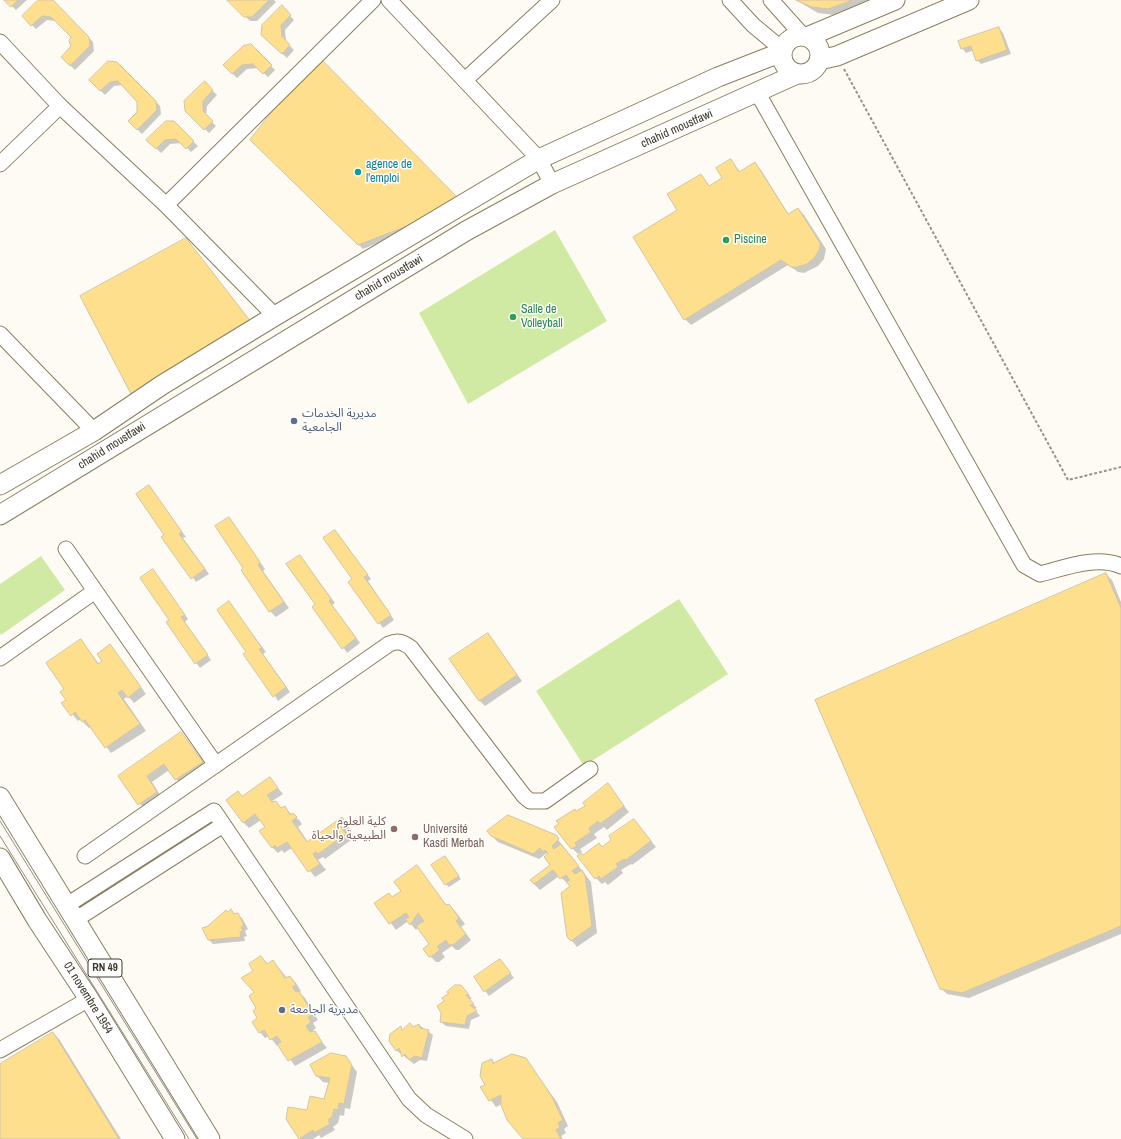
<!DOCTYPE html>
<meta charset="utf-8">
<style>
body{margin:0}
canvas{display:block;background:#fefbf4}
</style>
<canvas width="1121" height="1139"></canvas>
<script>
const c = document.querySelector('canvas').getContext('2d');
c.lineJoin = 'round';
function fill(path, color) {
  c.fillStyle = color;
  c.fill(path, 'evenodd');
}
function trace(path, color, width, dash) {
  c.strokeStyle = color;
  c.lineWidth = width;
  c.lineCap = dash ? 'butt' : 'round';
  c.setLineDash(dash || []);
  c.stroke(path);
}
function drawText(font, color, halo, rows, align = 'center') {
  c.font = font + ' "Archivo Narrow","Noto Sans Arabic",sans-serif';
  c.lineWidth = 3;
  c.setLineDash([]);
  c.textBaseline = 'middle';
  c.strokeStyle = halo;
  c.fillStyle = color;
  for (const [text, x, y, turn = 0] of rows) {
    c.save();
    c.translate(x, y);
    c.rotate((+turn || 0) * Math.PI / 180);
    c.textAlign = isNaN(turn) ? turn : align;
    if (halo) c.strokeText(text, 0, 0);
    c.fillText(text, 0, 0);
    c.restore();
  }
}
fill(new Path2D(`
 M555 230 607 321 468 404 419 313Z
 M41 556 65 590 1 635 0 633V584Z
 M679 599 728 674 584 766 536 691Z`), '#d1eaa3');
fill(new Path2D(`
 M6 0H27L16 10Z
 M40 0H52L93 42 94 51 75 70 62 57 72 46V36L56 21 47 20 36 29 23 16Z
 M229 0H274L276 2 257 21H250Z
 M796 0H872L835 15 818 13Z
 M282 7 294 20 285 30 286 42 294 50 287 58 262 34Z
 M999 28 1003 33 1011 54 981 64 977 60 974 50 966 53 962 48Z
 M251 45 275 70 268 77 258 68 247 69 237 78 224 65Z
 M117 63 160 106 161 114 142 134 129 121 138 112V101L123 85 114 86 105 95 90 80Z
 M209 87 217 95 207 106 206 116 216 126 209 133 186 111Z
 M173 122 198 146 191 152 182 143 170 144 161 153 148 140Z
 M251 140 468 208 363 249Z
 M731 160 741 173 755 164 761 170 789 215 798 209 804 215 826 249 824 259 818 266 804 273 798 272 788 265 691 325 685 319 678 210 701 175 710 187 723 178Z
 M186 239 256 328 137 399 131 393Z
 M149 486 186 537 183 538 209 574 196 582 165 535Z
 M229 519 265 569 263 571 289 608 276 617 270 611 244 568Z
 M335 531 371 579 368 581 394 620 383 628 350 582 354 579Z
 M300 556 335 603 332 605 360 643 347 653 316 605Z
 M153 570 188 619 185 622 211 660 200 668 167 623 171 620Z
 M1106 574 1112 580 1121 602V934L969 998 947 994 941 988Z
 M229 603 266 652 263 654 290 692 278 701 248 652Z
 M488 634 522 681 485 706 479 700Z
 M81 640 99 664 103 661 110 645 146 694 134 703 128 696 124 699 146 731 111 753 91 726 89 728 83 722 90 717 81 719 78 721 63 703 67 700 65 689Z
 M181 733 208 768 182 786 169 770 152 782 162 798 145 810 119 777Z
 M270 778 283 794 269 803 282 809 284 808 299 820 302 824 298 827 308 842 342 818 351 830 346 834 351 840 325 859 323 857 318 860 326 870 315 877 292 848 284 853 282 850 278 853 272 847 266 827 261 820 249 828 243 822V797Z
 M607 785 629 812 607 830 604 827 594 834 597 838 580 849 582 852 578 854 572 848 577 812 587 806Z
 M639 826 656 847 632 865 631 864 621 870 623 873 608 885 605 882 602 884 596 878 583 856 602 848Z
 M492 836H555L591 882 597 933 577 947 568 936 571 886 559 876 540 890 534 884 551 866 548 852 539 859 498 842Z
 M445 857 461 879 449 887 446 884Z
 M417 866 447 906 449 905 455 911 465 924 461 927 471 940 459 950H456L452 946 442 953 445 957 439 962H436L430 956 431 944 418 927 416 930 408 921 396 930 376 903 392 898 402 891Z
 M231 911 242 918 248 929 245 931 247 936 244 937 245 941 213 944 209 940 208 927Z
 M261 957 268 964 273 961 287 978 290 977 296 983 301 991 299 992 305 998 318 1020 313 1023 316 1028 310 1033 314 1032 327 1048 295 1066 279 1044 277 1046 269 1036 265 1038 260 1032 254 971Z
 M500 960 514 978 489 996 475 977Z
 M465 991 472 999H468L477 1008 474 1009 480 1016 471 1020 469 1029 446 1026 441 1022Z
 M419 1025 433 1035 427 1061 420 1060 414 1064 396 1050 401 1028 403 1030Z
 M53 1033 59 1039 121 1139H0V1065Z
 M345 1056 357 1072 350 1109 345 1108 344 1116 340 1115 338 1123 333 1127 335 1130 321 1138 319 1135 313 1139H300L287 1119 308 1112 325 1100 329 1083 323 1082 317 1076Z
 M525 1059 557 1102 568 1126 564 1129 566 1133 561 1136 563 1139H525L502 1104 496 1107 481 1087 486 1086 491 1060 495 1063Z`), '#0003');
const building = new Path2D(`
 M4 0H18L11 7Z
 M38 0H53L89 37 90 46 70 66 61 57 71 46 69 41 71 37 51 17 42 16 31 26 22 16Z
 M227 0H269L252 17H244Z
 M796 0H853L828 9 812 7Z
 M282 5 291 15 281 25 282 36 290 45 282 54 261 35 262 25Z
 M999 27 1007 50 976 61 971 46 961 49 958 41Z
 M251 44 272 65 263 74 253 64 242 65 232 74 223 65 243 46Z
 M317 55 464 204 358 245 250 140Z
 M108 61 117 62 156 101 157 110 137 130 128 121 137 112V102L118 81 110 82 100 91 89 80Z
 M205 81 213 90 203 101V111L213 121 204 130 185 111 184 101Z
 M166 121H174L194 141 186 149 176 139 165 140 156 149 146 140Z
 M731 159 739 172 755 162 788 214 798 208 820 243V248L815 257 807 264 797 267H791L781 260 684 320 633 237 677 210 667 194 701 174 709 186 722 178 716 168Z
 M186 238 251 322 131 394 80 296Z
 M149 485 182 532 179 534 205 569 191 579 161 537 164 535 136 494Z
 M229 517 260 562 258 565 284 602 269 612 241 570 243 568 215 526Z
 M335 530 368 575 364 577 391 615 378 624 348 582 352 579 323 538Z
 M300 555 331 599 329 601 356 638 342 649 312 607 315 604 286 564Z
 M153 569 185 615 181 617 208 655 195 664 166 622 169 620 140 578Z
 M1106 573 1121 608V926L962 993 940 989 815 700Z
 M229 601 262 648 259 649 286 687 273 697 243 654 246 652 217 610Z
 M488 633 517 675 479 701 449 659Z
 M81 639 98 664 102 661 97 654 110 644 141 687 128 698 122 690 118 693 140 724 105 748 85 720 82 722 75 712 71 716 61 703 66 700 60 692 64 689 46 663Z
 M181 732 203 762 175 780 164 764 147 776 157 792 138 805 118 776Z
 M270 777 278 788 267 795 272 802 276 801 281 808 285 806 290 815 293 813 297 817 292 821 307 842 342 817 346 823 341 827 346 834 318 854 316 852 313 854 320 864 308 872 287 842 277 848 275 845 272 848 259 831 265 827 255 814 243 823 226 800 238 791 242 796Z
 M608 783 624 806 600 824 598 821 589 828 591 832 575 843 577 846 571 849 554 827 559 824 556 821 575 809 576 811 585 806 583 803Z
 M508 815 556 835 559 839 552 846 554 849 561 844 579 866 572 871 575 874 582 870 585 875 592 926 571 941 567 937 561 893 570 886 566 882 570 880 566 875 560 879 553 870 534 884 530 880 550 865 544 857 548 853 545 850 543 852 540 848 533 854 491 836 487 831Z
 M634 819 651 841 626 860 624 859 616 864 618 867 601 879 599 876 595 879 577 856 581 853 583 855 599 843 602 847 611 840 609 836Z
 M445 856 459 876 445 885 431 865Z
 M417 865 446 905 449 904 459 918 456 921 466 934 453 945H449L446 940 437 947 440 950 432 956 429 957 423 949 429 944 416 926 424 921 418 913 410 925 405 919 409 917 406 913 389 924 374 903 389 893 392 897 401 891 394 882Z
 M231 909 234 914 238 913 244 925 241 927 243 931 240 932 241 937 208 940 202 928 208 926 226 910 228 912Z
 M261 956 267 964 273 960 285 978 290 976 296 985 292 987 296 992 299 991 313 1014 308 1017 311 1022 306 1026 310 1032 315 1031 322 1042 288 1061 277 1044 281 1042 277 1036 270 1040 264 1030 259 1033 252 1022 257 1018 253 1011 256 1008 249 996 254 992 241 978 253 971 249 964Z
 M500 959 511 973 484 992 474 977Z
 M455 985H461L469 995H466L474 1004 470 1005 477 1011 467 1016 465 1025 440 1022 441 1013 437 1006 444 1001 442 998 449 993 447 992Z
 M410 1023 413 1027 419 1024 420 1028 429 1030 422 1058 415 1056 409 1060 405 1054 402 1057 399 1048 396 1051 389 1041 390 1034 401 1026 402 1030Z
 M53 1032 119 1139H0V1064Z
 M331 1053 346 1056 352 1065 344 1104 339 1103 338 1110 334 1109 332 1117 328 1120 330 1124 314 1133 313 1130 299 1139 286 1119 288 1107 307 1110 310 1096 324 1099 330 1078 316 1076 310 1065Z
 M512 1054 526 1058 551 1095 563 1120 558 1123 560 1127 556 1130 561 1139H523L507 1120 501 1105V1095L489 1101 480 1087 485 1085 480 1076 482 1063 492 1059 493 1063Z`);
fill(building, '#fedf8e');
trace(building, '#d2c5a4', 1);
const minor = new Path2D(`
 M389 0 539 159 552 184
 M730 0 753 25 783 50
 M771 0 804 37
 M0 42 60 106 166 205 275 316
 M465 80 552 0
 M757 92 1024 565 1040 574C1064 568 1097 555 1121 566
 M0 164 60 106
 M166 205 373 0
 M0 334 94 431
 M66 549 216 765
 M0 658 95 591
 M85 856 389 644C398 640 403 642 411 648L524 796 530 801H545L590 769
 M67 905 214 811 409 1099 426 1115 465 1139
 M75 920 223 825
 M0 1050 89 999`);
const major = new Path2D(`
 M782 55a19 19 0 1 1 38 0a19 19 0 1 1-38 0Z
 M807 37 895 0
 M819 60 837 56 969 0
 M0 485 94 431 162 385 275 316 539 159 718 77 782 52
 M0 515 466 231 552 184 797 74
 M0 797 210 1139
 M0 858 37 920 89 999 175 1139`);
trace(minor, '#8a7e5f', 17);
trace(major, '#8a7e5f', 21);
trace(new Path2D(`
 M844 69 1068 480 1121 467`), '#979388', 2, [3, 2]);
trace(minor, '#fff', 15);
trace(major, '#fff', 19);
trace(new Path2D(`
 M0 821 197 1139
 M0 836 189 1139`), '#938f85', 1);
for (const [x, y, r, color] of [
 [358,172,4,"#0f9aa8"],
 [726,240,4,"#2e9e5b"],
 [513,317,4,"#2e9e5b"],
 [294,421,4,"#5c6f8a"],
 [394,829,4,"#8d6e63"],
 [415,837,4,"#8d6e63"],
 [282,1010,4,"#5c6f8a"]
]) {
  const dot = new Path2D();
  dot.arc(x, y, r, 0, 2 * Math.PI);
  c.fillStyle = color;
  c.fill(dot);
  trace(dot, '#fff', 1.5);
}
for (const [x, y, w] of [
 [105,968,34]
]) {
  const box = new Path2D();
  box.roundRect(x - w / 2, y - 9, w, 18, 3);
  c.fillStyle = '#fff';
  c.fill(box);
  trace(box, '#3d382a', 1);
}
drawText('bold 11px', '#3d382a', null, [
 ["RN 49",105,968]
]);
drawText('12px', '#3d382a', '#fff', [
 ["chahid moustfawi",677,129,-24],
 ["chahid moustfawi",389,278,-31],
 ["chahid moustfawi",112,446,-32],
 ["01 novembre 1954",88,998,58]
]);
drawText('12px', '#0d838f', '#fff', [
 ["agence de",366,165],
 ["l'emploi",366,179]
], 'left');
drawText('12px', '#27864d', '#fff', [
 ["Piscine",734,240],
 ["Salle de",521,310],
 ["Volleyball",521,324]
], 'left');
drawText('12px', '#4e5e75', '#fff', [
 ["مديرية الخدمات",302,414],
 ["الجامعية",302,428],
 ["مديرية الجامعة",290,1010]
], 'left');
drawText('12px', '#785e54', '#fff', [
 ["كلية العلوم",386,822],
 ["الطبيعية والحياة",386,836],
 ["Université",423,830,"left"],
 ["Kasdi Merbah",423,844,"left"]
], 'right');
</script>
